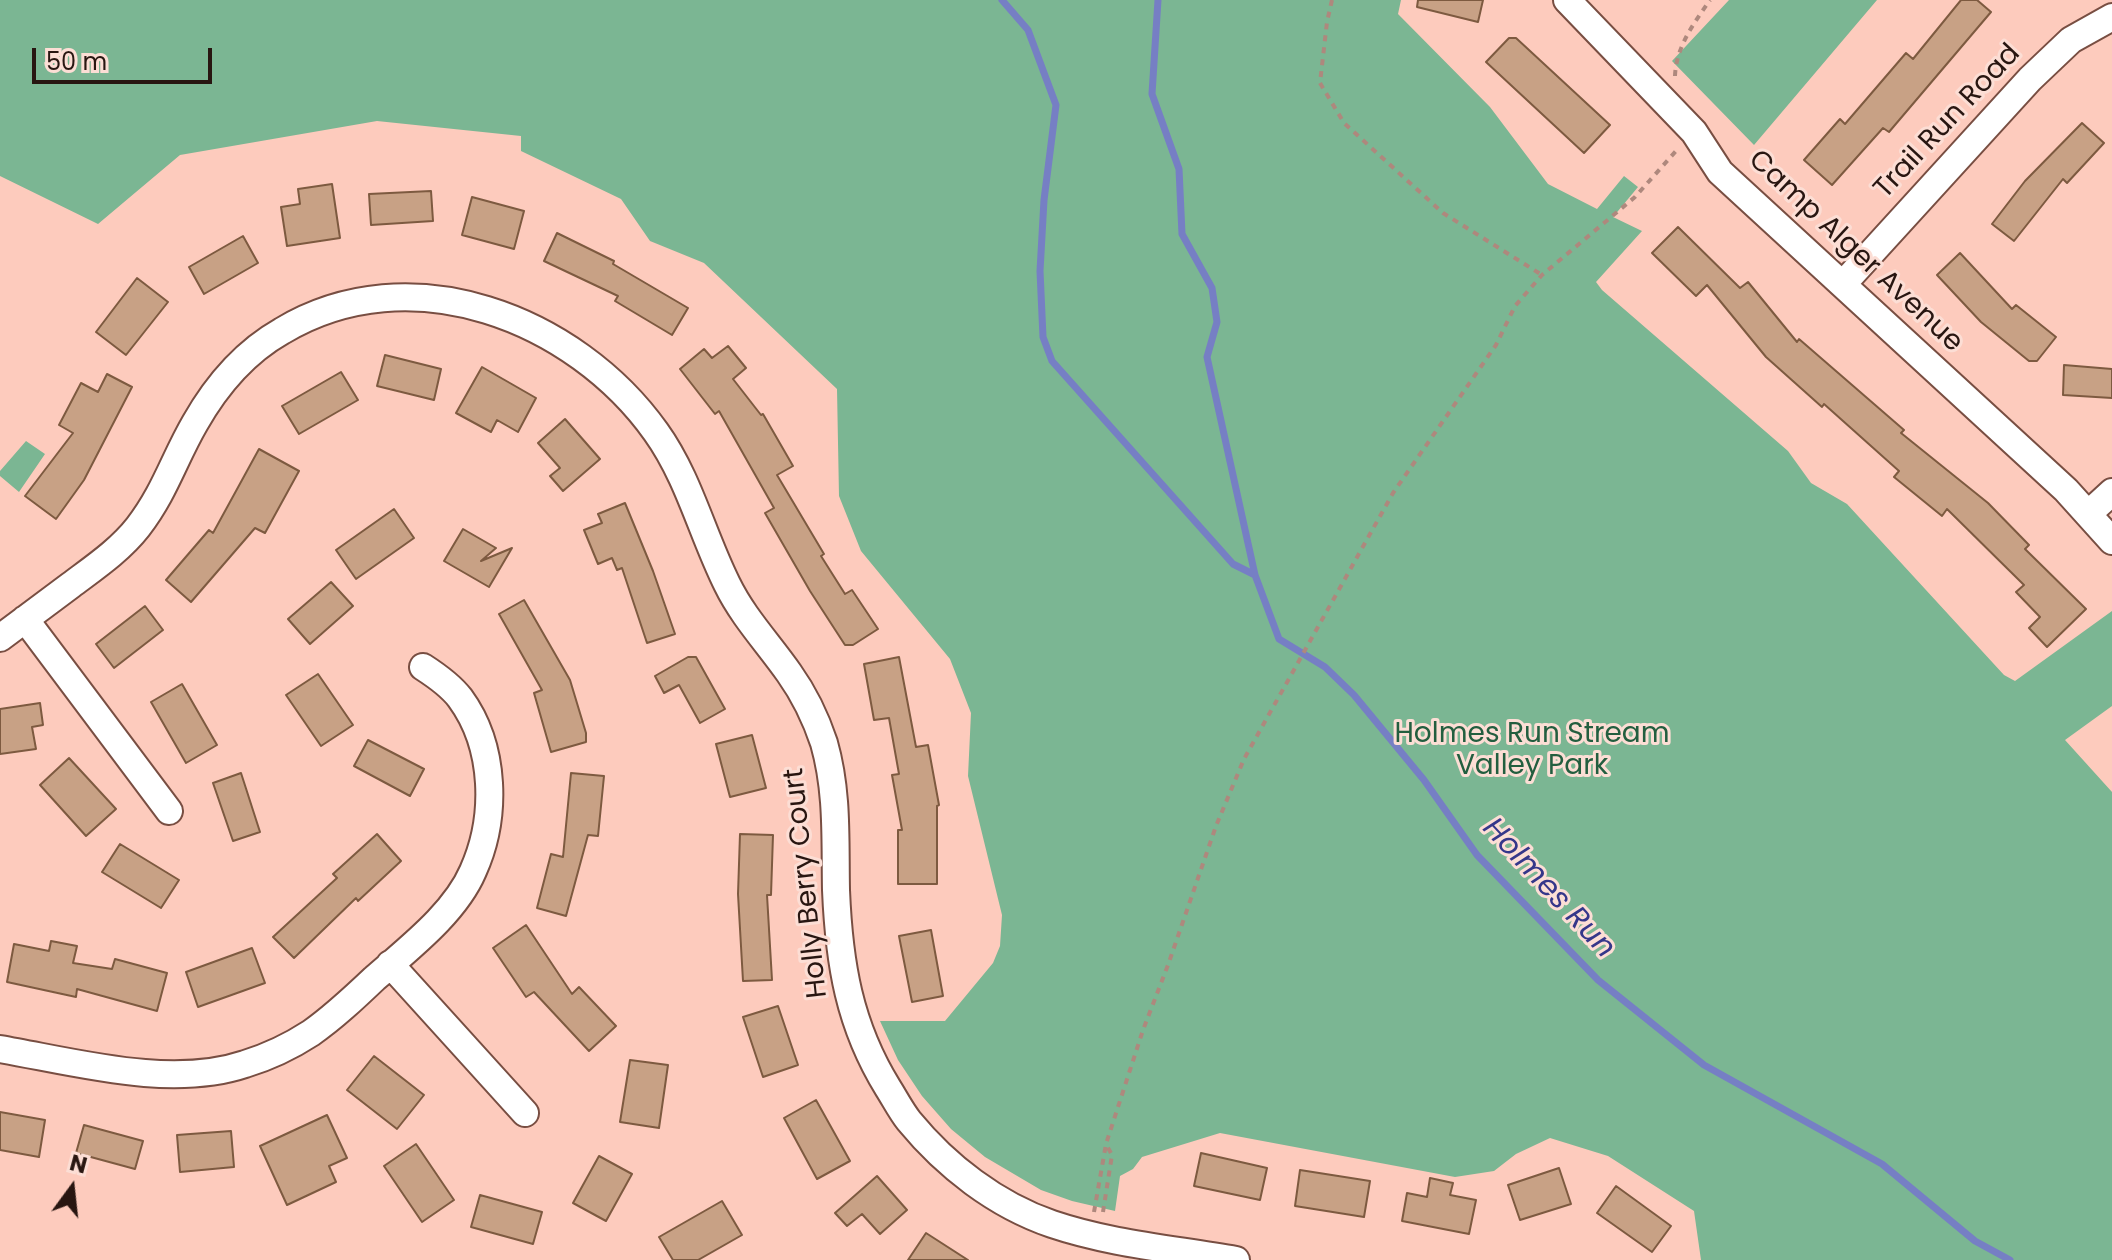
<!DOCTYPE html>
<style>
body{margin:0}
#map{position:relative;width:2112px;height:1260px;overflow:hidden;background:#fdcbbd;font-family:Poppins,sans-serif}
canvas{display:block}
.north{position:absolute;left:32px;top:1148px;width:80px;height:80px;-webkit-text-stroke:6px #fcded5;paint-order:stroke;rotate:15deg;font-size:22px;font-weight:700;line-height:32px;text-align:center;color:#281611}
.north::after{content:'';display:block;margin:auto;width:28px;height:36px;background:#281611;clip-path:polygon(50% 0,100% 100%,50% 72%,0 100%)}
.scale{position:absolute;left:32px;top:48px;width:180px;height:36px;box-sizing:border-box;border:4px solid #281611;border-top:0;padding-left:10px;font-size:24px;line-height:28px;white-space:nowrap;color:#281611;-webkit-text-stroke:6px #fcded5;paint-order:stroke}
</style>
<div id="map">
<canvas width="2112" height="1260"></canvas>
<div class="north">N</div>
<div class="scale">50 m</div>
</div>
<script>
const c = document.querySelector('canvas').getContext('2d');
c.lineJoin = 'round';
function fill(path, color) {
  c.fillStyle = color;
  c.fill(path, 'evenodd');
}
function trace(path, color, width, dash) {
  c.strokeStyle = color;
  c.lineWidth = width;
  c.lineCap = dash ? 'butt' : 'round';
  c.setLineDash(dash || []);
  c.stroke(path);
}
function drawText(font, color, halo, rows, align = 'center') {
  c.font = font + ' Poppins,sans-serif';
  c.lineWidth = 6;
  c.setLineDash([]);
  c.textBaseline = 'middle';
  c.strokeStyle = halo;
  c.fillStyle = color;
  for (const [text, x, y, turn = 0] of rows) {
    c.save();
    c.translate(x, y);
    c.rotate((+turn || 0) * Math.PI / 180);
    c.textAlign = isNaN(turn) ? turn : align;
    if (halo) c.strokeText(text, 0, 0);
    c.fillText(text, 0, 0);
    c.restore();
  }
}
fill(new Path2D(`
 M0 0H1401L1398 14 1490 107 1548 184 1597 209 1624 176 1638 187 1613 217 1642 231 1596 282 1602 290 1788 451 1811 483 1847 504 2004 675 2015 681 2112 611V706L2065 740 2112 792V1260H1701L1694 1211 1608 1156 1550 1138 1516 1154 1494 1171 1455 1177 1220 1133 1142 1157 1133 1169 1120 1176 1115 1211 1072 1201 1041 1190 985 1157 951 1129 922 1096 898 1060 880 1021H945L993 963 1000 946 1002 915 968 776 971 713 950 659 861 551 839 496 837 389 704 263 650 241 621 199 521 151V136L377 121 180 155 98 224 0 176Z
 M1729 0H1877L1754 145 1672 61Z
 M26 441 45 454 19 492 0 476V471Z`), '#7bb693');
trace(new Path2D(`
 M1002 0 1028 30 1056 105 1044 200 1040 271 1043 337 1052 361 1233 564 1255 575
 M1158 0 1152 94 1179 169 1182 234 1212 288 1217 322 1207 357 1255 575 1279 639 1325 667 1354 695 1424 780 1477 855 1598 980 1704 1065 1882 1164 1975 1241 2010 1260`), '#767fc4', 7);
const building = new Path2D(`
 M1418 0H1483L1478 22 1417 7Z
 M1961 0H1977L1991 12 1889 132 1883 128 1832 185 1804 160 1840 119 1845 124 1906 53 1913 59Z
 M1509 38H1516L1610 125 1584 153 1486 62Z
 M2082 123 2104 143 2067 183 2063 179 2014 241 1992 224 2025 181Z
 M332 184 340 238 287 246 281 207 300 204 298 189Z
 M431 191 433 221 371 225 369 194Z
 M472 197 524 211 514 249 462 235Z
 M1678 227 1740 288 1748 282 1797 342 1799 339 1904 430 1901 433 1988 503 2029 545 2025 549 2086 609 2047 647 2029 628 2040 617 2016 592 2024 585 1947 509 1942 516 1894 477 1899 471 1824 404 1822 407 1766 357 1707 285 1696 296 1652 253Z
 M557 233 614 261 613 264 688 308 672 335 615 301 618 296 544 261Z
 M243 236 258 263 204 294 189 267Z
 M1960 253 2012 309 2016 305 2056 337 2037 361H2029L1981 322 1937 275Z
 M137 278 168 302 126 355 96 332Z
 M728 346 746 368 733 379 761 415 763 414 793 466 777 475 824 554 821 556 845 594 852 590 878 629 853 645H845L810 591 765 513 774 508 719 411 715 414 680 369 704 349 712 358Z
 M385 355 441 369 434 400 377 386Z
 M2064 365 2112 369V398L2063 395Z
 M482 367 536 398 518 432 497 420 491 432 456 413Z
 M341 372 358 400 299 434 282 406Z
 M107 374 132 387 84 480 56 519 25 496 73 433 59 425 81 383 98 392Z
 M565 419 600 459 563 491 550 476 560 468 538 443Z
 M259 449 299 471 265 533 255 528 191 602 166 580 209 530 213 533Z
 M625 503 653 571 675 634 647 643 622 568 617 570 612 558 598 564 584 530 602 523 598 514Z
 M394 509 414 538 356 579 336 550Z
 M463 529 496 548 481 561 512 548 489 587 444 561Z
 M331 582 353 606 310 644 288 619Z
 M524 600 570 680 586 733V742L551 752 534 693 542 690 499 614Z
 M145 606 163 630 114 668 96 644Z
 M688 657H696L725 709 700 723 679 685 664 693 655 676Z
 M899 657 916 747 928 745 939 805 937 806V884H898V830H902L892 775 899 774 889 718 874 720 864 664Z
 M318 674 353 725 321 746 286 695Z
 M182 684 217 745 186 763 151 702Z
 M40 703 43 725 32 727 36 749 0 754V709Z
 M752 735 766 788 730 797 716 744Z
 M368 740 424 769 410 796 354 766Z
 M69 758 116 809 86 836 40 785Z
 M241 773 260 832 233 841 213 783Z
 M571 773 604 776 598 836 588 835 566 916 537 908 551 854 563 857Z
 M377 834 401 861 358 901 356 898 294 958 273 937 337 878 333 874Z
 M740 834 773 835 771 895H767L772 980 743 981 738 894Z
 M120 844 179 880 161 908 102 872Z
 M526 925 572 994 579 987 616 1026 589 1051 534 992 526 997 493 948Z
 M931 930 943 996 912 1002 899 936Z
 M51 941 77 946 73 963 112 969 115 959 167 973 157 1011 77 989 76 997 7 982 14 944 49 951Z
 M252 948 265 983 198 1007 186 972Z
 M778 1006 798 1065 763 1077 743 1017Z
 M374 1056 424 1095 397 1129 347 1090Z
 M630 1060 668 1065 659 1128 620 1122Z
 M816 1100 850 1161 817 1179 784 1118Z
 M0 1112 45 1120 39 1157 0 1150Z
 M327 1115 347 1158 329 1166 336 1182 287 1205 260 1146Z
 M84 1125 143 1141 135 1169 76 1153Z
 M231 1131 234 1167 180 1172 177 1135Z
 M416 1144 454 1200 422 1222 384 1166Z
 M1201 1153 1267 1168 1260 1200 1194 1186Z
 M599 1156 632 1174 606 1221 573 1203Z
 M1559 1168 1571 1204 1520 1220 1508 1185Z
 M1300 1170 1370 1181 1364 1217 1295 1206Z
 M877 1176 907 1210 880 1234 862 1214 847 1226 835 1213Z
 M1430 1178 1453 1183 1450 1195 1476 1200 1469 1234 1402 1221 1407 1193 1427 1197Z
 M1616 1186 1671 1226 1652 1252 1597 1213Z
 M480 1195 542 1212 533 1244 471 1227Z
 M722 1201 742 1235 698 1260H673L659 1237Z
 M926 1233 968 1260H908Z`);
fill(building, '#c8a185');
trace(building, '#7d5a40', 2);
const minor = new Path2D(`
 M1567 0 1694 132 1720 172 2066 490 2112 541
 M1843 284 2030 79 2071 40 2112 17
 M2088 514 2112 492
 M25 619 169 811
 M0 638C24 620 48 602 71 585 95 567 120 550 138 527 165 492 174 459 195 423 216 386 245 352 282 331 410 254 575 318 656 432 689 478 702 534 727 584 743 617 768 643 789 673 804 694 816 719 824 743 838 792 835 840 836 890 839 963 849 1025 888 1088 895 1099 901 1111 909 1121 946 1166 996 1205 1052 1224 1111 1244 1174 1249 1236 1260
 M390 964 525 1113
 M0 1049C75 1062 171 1089 245 1064 268 1057 291 1046 311 1033 334 1017 355 997 375 978 409 948 455 913 473 871 497 818 496 747 460 698 450 685 437 676 423 667`);
trace(minor, '#784e42', 30);
trace(new Path2D(`
 M1332 0 1327 22 1320 83 1344 123 1443 213 1542 275
 M1675 76C1676 47 1694 23 1710 0
 M1094 1212 1106 1144 1143 1030 1168 965 1216 826 1244 759 1393 493 1496 345 1515 306 1542 275 1635 197 1676 151
 M1103 1212 1112 1155 1107 1146`), '#ae887d', 4, [6, 6]);
trace(minor, '#fff', 26);
drawText('28px', '#281611', '#fcded5', [
 ["Trail Run Road",1948,122,-47],
 ["Camp Alger Avenue",1855,252,43],
 ["Holly Berry Court",807,883,-96]
]);
drawText('28px', '#235e3f', '#fcded5', [
 ["Holmes Run Stream",1532,735],
 ["Valley Park",1532,767]
]);
drawText('italic 30px', '#35378a', '#fcded5', [
 ["Holmes Run",1548,889,47]
]);
</script>
